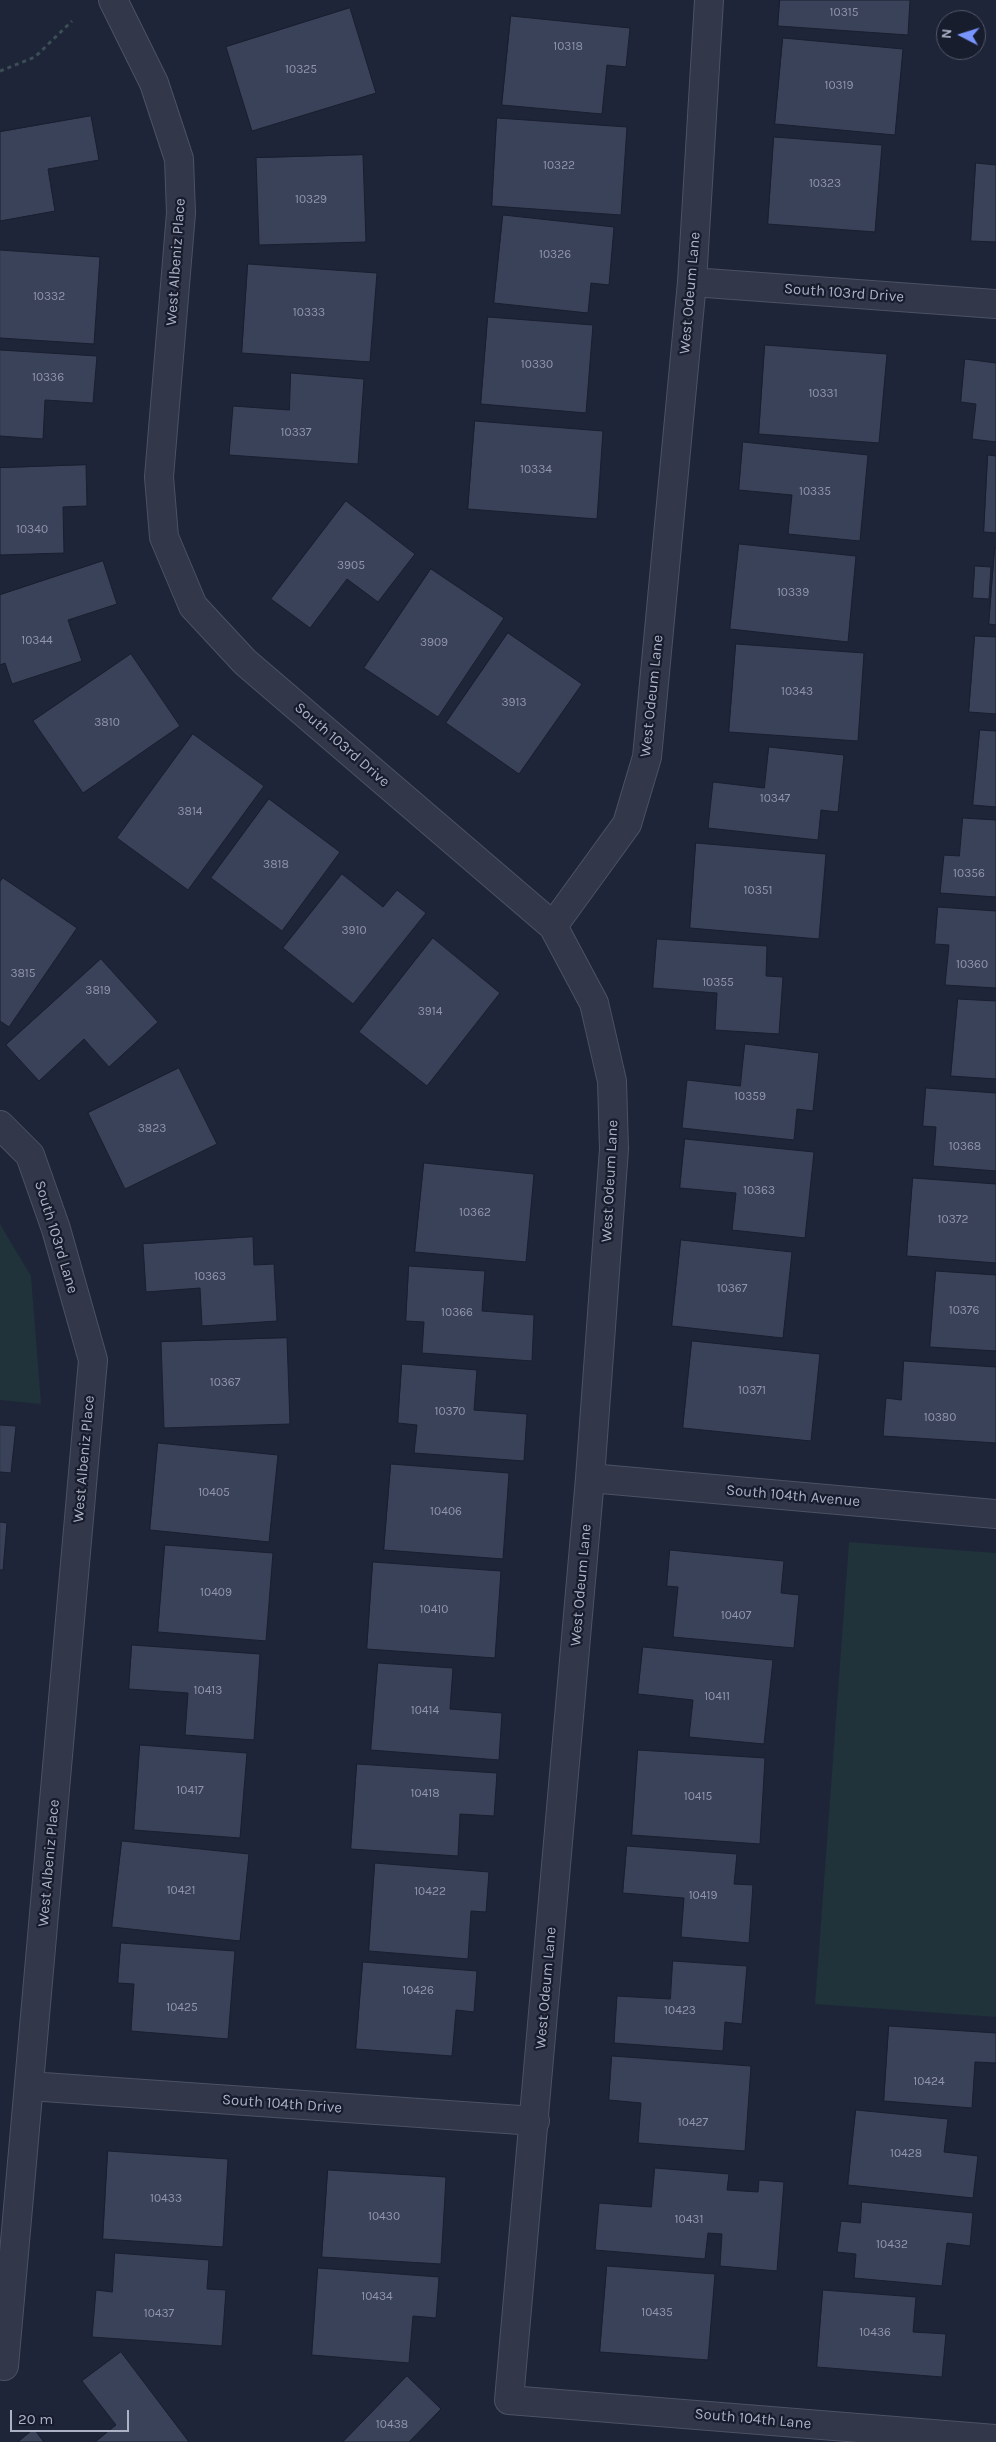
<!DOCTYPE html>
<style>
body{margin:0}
#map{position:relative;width:996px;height:2442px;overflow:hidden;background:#1e2539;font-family:Karla,sans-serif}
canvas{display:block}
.north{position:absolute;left:936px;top:10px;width:50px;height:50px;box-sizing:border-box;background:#181d2d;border:1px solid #53586a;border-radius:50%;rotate:275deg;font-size:14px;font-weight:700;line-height:20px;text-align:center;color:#acb1c6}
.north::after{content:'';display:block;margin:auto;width:18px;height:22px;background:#7894ff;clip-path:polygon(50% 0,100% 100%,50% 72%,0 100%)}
.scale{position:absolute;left:10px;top:2410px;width:119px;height:22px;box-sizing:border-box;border:2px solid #acb1c6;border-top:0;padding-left:6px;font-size:15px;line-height:18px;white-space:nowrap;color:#acb1c6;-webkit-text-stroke:4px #181d2d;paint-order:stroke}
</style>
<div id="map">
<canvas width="996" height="2442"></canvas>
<div class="north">N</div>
<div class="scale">20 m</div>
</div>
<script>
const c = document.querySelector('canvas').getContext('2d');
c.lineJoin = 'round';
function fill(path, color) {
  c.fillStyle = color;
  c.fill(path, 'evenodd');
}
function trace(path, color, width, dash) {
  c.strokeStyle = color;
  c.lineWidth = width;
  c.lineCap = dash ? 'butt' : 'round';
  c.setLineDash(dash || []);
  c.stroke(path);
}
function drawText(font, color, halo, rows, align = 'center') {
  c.font = font + ' Karla,sans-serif';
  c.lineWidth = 4.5;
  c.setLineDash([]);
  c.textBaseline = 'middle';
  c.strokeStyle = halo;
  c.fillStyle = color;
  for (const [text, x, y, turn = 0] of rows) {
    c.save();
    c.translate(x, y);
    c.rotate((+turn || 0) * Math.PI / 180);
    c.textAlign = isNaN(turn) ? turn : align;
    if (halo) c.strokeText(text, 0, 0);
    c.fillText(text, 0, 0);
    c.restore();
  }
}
fill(new Path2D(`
 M0 1224 31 1276 41 1404 0 1400Z
 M849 1542 996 1553V2017L815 2004Z`), '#20323a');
const building = new Path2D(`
 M780 0H910L908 35 778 26Z
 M350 8 376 93 252 131 226 47Z
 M511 16 630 28 626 67 607 65 602 114 502 105Z
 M783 38 903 49 895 135 775 124Z
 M91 116 99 160 48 169 55 211 0 221V132Z
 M497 118 627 127 621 215 492 206Z
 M774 137 882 145 875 232 768 224Z
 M363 155 366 242 259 245 256 158Z
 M976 163 996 165V242L971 241Z
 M503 215 614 227 609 285 591 283 588 313 494 303Z
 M0 250 100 257 94 344 0 338Z
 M248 264 377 273 370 362 242 353Z
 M488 317 593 325 586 413 481 404Z
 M765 345 887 354 879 443 759 434Z
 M0 350 97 356 93 403 45 400 43 439 0 436Z
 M965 359 996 363V442L972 439 976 404 961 402Z
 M291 373 364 379 358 464 229 455 233 406 289 410Z
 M475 421 603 431 597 519 468 509Z
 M743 442 868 455 860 541 788 534 792 495 739 490Z
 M988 455 996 456V533L984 532Z
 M86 465 87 506 63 507 64 553 0 555V468Z
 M346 501 415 554 378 602 347 579 310 628 271 599Z
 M739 544 856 556 848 642 730 629Z
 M995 548H996V625L989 624Z
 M103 561 117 604 68 620 82 661 12 684 5 663 0 665V595Z
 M975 566 991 567 989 599 973 598Z
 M431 569 504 618 438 717 364 668Z
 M508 633 582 684 519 774 446 723Z
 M975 636 996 637V714L969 712Z
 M736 644 864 653 858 741 729 732Z
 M131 654 180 726 83 793 33 721Z
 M980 730 996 731V807L973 805Z
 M193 734 264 786 188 890 117 838Z
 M769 747 844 755 838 812 821 810 818 840 708 828 713 782 764 788Z
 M269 799 340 852 282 931 211 878Z
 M963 818 996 820V897L940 893 944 855 959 856Z
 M696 843 826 854 819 939 690 928Z
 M342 874 383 907 397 890 426 913 353 1004 283 948Z
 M3 878 77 928 9 1027 0 1021V882Z
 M938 907 996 911V988L945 985 949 945 935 944Z
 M433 938 500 993 427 1086 359 1032Z
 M657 939 767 946 766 976 783 977 779 1034 715 1030 717 993 653 988Z
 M101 959 158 1022 109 1067 84 1039 39 1081 6 1045Z
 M958 999 996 1001V1079L951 1076Z
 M745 1044 819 1053 813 1111 797 1109 794 1140 682 1128 687 1080 740 1086Z
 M179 1068 217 1144 125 1189 88 1113Z
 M926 1088 996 1093V1171L933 1166 936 1127 923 1126Z
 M685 1139 814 1152 805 1238 732 1230 736 1193 680 1188Z
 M424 1163 534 1174 526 1262 415 1252Z
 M913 1178 996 1184V1263L907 1256Z
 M253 1237 254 1265 274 1264 277 1321 202 1326 200 1288 146 1292 143 1244Z
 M681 1240 792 1252 783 1338 672 1326Z
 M409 1266 485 1271 482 1311 534 1315 532 1361 422 1353 424 1322 406 1321Z
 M936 1271 996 1275V1351L930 1347Z
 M287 1338 290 1424 164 1428 161 1342Z
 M692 1341 820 1354 811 1441 683 1428Z
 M904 1361 996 1367V1443L883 1436 886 1398 901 1400Z
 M402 1364 477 1370 474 1410 527 1414 524 1461 414 1453 417 1425 398 1423Z
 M0 1425 16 1426 11 1473 0 1472Z
 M158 1443 278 1455 269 1542 150 1530Z
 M391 1464 509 1473 503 1559 384 1550Z
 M0 1522 7 1523 3 1570H0Z
 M165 1545 273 1553 266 1641 158 1632Z
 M670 1550 784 1561 781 1593 799 1595 794 1648 673 1637 678 1587 667 1586Z
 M373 1562 501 1571 495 1658 367 1649Z
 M132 1645 260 1654 254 1740 185 1735 188 1693 129 1689Z
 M643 1647 773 1660 764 1744 689 1737 693 1700 638 1694Z
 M378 1663 453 1668 450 1709 502 1713 499 1760 371 1750Z
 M140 1745 247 1753 240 1838 134 1830Z
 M638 1750 765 1758 760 1844 632 1835Z
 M357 1764 497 1773 494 1816 460 1814 458 1856 351 1849Z
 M122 1841 249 1854 240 1941 112 1927Z
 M627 1846 737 1854 734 1884 753 1885 749 1943 681 1937 684 1898 623 1893Z
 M375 1863 489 1872 486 1912 471 1911 468 1959 369 1951Z
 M121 1943 235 1951 228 2039 131 2031 134 1984 118 1983Z
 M673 1961 747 1966 742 2024 725 2022 723 2051 614 2043 617 1996 670 1999Z
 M363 1962 477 1971 474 2012 456 2010 452 2056 356 2049Z
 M889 2026 996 2033V2063L975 2062 972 2108 884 2101Z
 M612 2056 751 2066 745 2151 638 2143 641 2103 609 2100Z
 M856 2110 948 2119 944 2152 978 2156 973 2198 848 2185Z
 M108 2151 228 2159 223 2247 103 2239Z
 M655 2168 729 2174 727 2190 758 2192 759 2180 784 2182 777 2271 720 2266 722 2234 708 2233 705 2259 595 2250 599 2203 651 2207Z
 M328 2170 446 2177 441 2264 322 2257Z
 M862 2202 973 2213 970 2246 947 2243 942 2286 854 2278 856 2254 837 2252 841 2221 860 2223Z
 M115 2253 209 2260 207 2289 226 2290 222 2346 92 2337 96 2290 112 2292Z
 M607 2266 715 2274 708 2360 600 2352Z
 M318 2268 439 2277 436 2318 413 2316 409 2363 312 2355Z
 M823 2290 916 2297 913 2332 946 2334 942 2377 817 2367Z
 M121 2352 189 2442H95L116 2425 82 2381Z
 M407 2376 441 2409 409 2442H343Z
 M34 2429 44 2442H18Z`);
fill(building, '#3a4259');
trace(building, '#191f2f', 1);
const street = new Path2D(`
 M113 0 154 83 179 159 181 213 159 477 164 537 193 606 245 662 553 926 594 1003 612 1081 614 1149 590 1478 509 2400 996 2439
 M692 282 996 304
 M553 926 627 824 647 757 692 282 709 0
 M0 1125 30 1155 56 1229 93 1360 4 2366 0 2365
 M590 1478 996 1514
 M29 2086 535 2121`);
trace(street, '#4c5264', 30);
trace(new Path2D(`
 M0 71 35 57 72 21`), '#3b4e54', 3, [4, 4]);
trace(street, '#323749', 28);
drawText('12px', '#9095ab', null, [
 ["10315",844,13],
 ["10318",568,47],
 ["10325",301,70],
 ["10319",839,86],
 ["10322",559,166],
 ["10323",825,184],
 ["10329",311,200],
 ["10326",555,255],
 ["10332",49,297],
 ["10333",309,313],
 ["10330",537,365],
 ["10336",48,378],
 ["10331",823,394],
 ["10337",296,433],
 ["10334",536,470],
 ["10335",815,492],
 ["10340",32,530],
 ["3905",351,566],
 ["10339",793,593],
 ["10344",37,641],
 ["3909",434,643],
 ["10343",797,692],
 ["3913",514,703],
 ["3810",107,723],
 ["10347",775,799],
 ["3814",190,812],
 ["3818",276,865],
 ["10356",969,874],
 ["10351",758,891],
 ["3910",354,931],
 ["10360",972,965],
 ["3815",23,974],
 ["10355",718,983],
 ["3819",98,991],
 ["3914",430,1012],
 ["10359",750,1097],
 ["3823",152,1129],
 ["10368",965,1147],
 ["10363",759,1191],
 ["10362",475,1213],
 ["10372",953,1220],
 ["10363",210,1277],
 ["10367",732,1289],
 ["10376",964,1311],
 ["10366",457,1313],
 ["10367",225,1383],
 ["10371",752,1391],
 ["10370",450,1412],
 ["10380",940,1418],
 ["10405",214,1493],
 ["10406",446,1512],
 ["10409",216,1593],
 ["10410",434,1610],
 ["10407",736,1616],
 ["10413",208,1691],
 ["10411",717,1697],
 ["10414",425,1711],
 ["10417",190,1791],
 ["10418",425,1794],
 ["10415",698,1797],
 ["10421",181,1891],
 ["10422",430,1892],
 ["10419",703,1896],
 ["10426",418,1991],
 ["10425",182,2008],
 ["10423",680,2011],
 ["10424",929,2082],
 ["10427",693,2123],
 ["10428",906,2154],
 ["10433",166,2199],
 ["10430",384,2217],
 ["10431",689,2220],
 ["10432",892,2245],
 ["10434",377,2297],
 ["10435",657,2313],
 ["10437",159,2314],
 ["10436",875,2333],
 ["10438",392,2425]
]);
drawText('15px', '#acb1c6', '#181d2d', [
 ["West Albeniz Place",176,262,-86],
 ["West Odeum Lane",690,293,-85],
 ["South 103rd Drive",844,293,4],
 ["West Odeum Lane",652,696,-84],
 ["South 103rd Drive",342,745,41],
 ["West Odeum Lane",610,1181,-87],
 ["South 103rd Lane",56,1237,73],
 ["West Albeniz Place",84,1459,-85],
 ["South 104th Avenue",793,1496,5],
 ["West Odeum Lane",581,1585,-85],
 ["West Albeniz Place",49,1863,-85],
 ["West Odeum Lane",546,1988,-85],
 ["South 104th Drive",282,2104,4],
 ["South 104th Lane",753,2419,5]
]);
</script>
